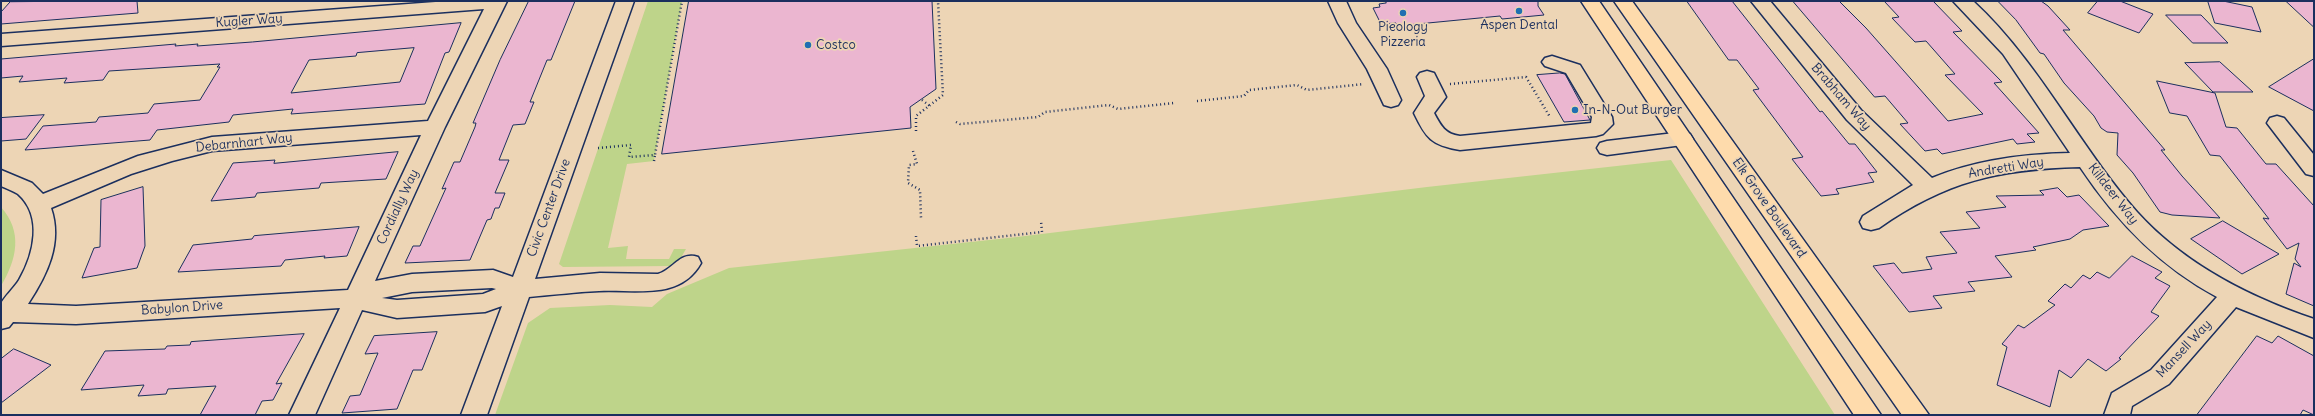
<!DOCTYPE html>
<style>
body{margin:0}
#map{position:relative;width:2315px;height:416px;overflow:hidden;background:#edd5b5;font-family:Delius,sans-serif}
canvas{display:block}
.frame{position:absolute;inset:0;border:2px solid #1b2f5e;pointer-events:none}
</style>
<div id="map">
<canvas width="2315" height="416"></canvas>
<div class="frame"></div>
</div>
<script>
const c = document.querySelector('canvas').getContext('2d');
c.lineJoin = 'round';
function fill(path, color) {
  c.fillStyle = color;
  c.fill(path, 'evenodd');
}
function trace(path, color, width, dash) {
  c.strokeStyle = color;
  c.lineWidth = width;
  c.lineCap = dash ? 'butt' : 'round';
  c.setLineDash(dash || []);
  c.stroke(path);
}
function drawText(font, color, halo, rows, align = 'center') {
  c.font = font + ' Delius,sans-serif';
  c.lineWidth = 3.5;
  c.setLineDash([]);
  c.textBaseline = 'middle';
  c.strokeStyle = halo;
  c.fillStyle = color;
  for (const [text, x, y, turn = 0] of rows) {
    c.save();
    c.translate(x, y);
    c.rotate((+turn || 0) * Math.PI / 180);
    c.textAlign = isNaN(turn) ? turn : align;
    if (halo) c.strokeText(text, 0, 0);
    c.fillText(text, 0, 0);
    c.restore();
  }
}
fill(new Path2D(`
 M648 1H682L654 161 627 164 608 248 628 246 626 259H669L674 249H686L679 261 671 266 563 267 559 264Z
 M1671 160 1835 415H495L528 323 550 308 610 305 652 307 667 294 729 268 1017 237 1427 187Z
 M1 207C23 232 17 259 1 286Z`), '#bed48a');
const building = new Path2D(`
 M137 1 138 13 1 24V12L10 2Z
 M529 1H575L551 60H547L530 102H534L525 124 513 125 499 160H509L495 193H505L499 208H495L491 219 487 220 470 260 405 263 413 246H420L446 188 442 189 454 162H460L475 127 476 123H473L500 60Z
 M689 1H932L936 89 910 107 911 128 662 154Z
 M1385 1H1538V6L1544 15 1502 19 1500 16 1397 26 1396 23 1381 24 1373 8 1380 7 1379 4 1386 3Z
 M1687 1H1732L1820 112 1822 111 1849 144H1855L1877 172 1868 173 1874 182 1836 189 1839 194 1821 196 1792 159 1803 157 1753 90 1759 89 1737 60H1729Z
 M1793 1H1839L1866 28 1948 121 1983 114 1945 75 1955 74 1926 41 1915 42 1892 18 1899 17 1884 1H1933L1962 31 1953 32 2002 82 1994 83 2039 133 2027 134 2035 142 2017 144 2013 139 1942 154 1937 149 1925 151 1900 124 1908 123 1885 96 1875 97Z
 M1998 1H2041L2048 6 2070 30H2063L2165 150H2161L2182 176 2220 218 2172 215 2160 212 2133 173 2117 155 2118 133 2107 132 2101 128 2094 116 2064 83 2044 54 2040 53 2016 20Z
 M2098 1H2120L2153 14 2139 33 2088 13Z
 M2208 1H2223L2252 7 2261 32 2215 23Z
 M2286 1H2314V27Z
 M2166 15H2201L2228 43H2193Z
 M461 23 449 52 445 53 425 104 291 114 293 109 233 115 229 122 157 130 150 140 25 150 43 126 96 122 99 117 148 113 154 104 200 100 220 67H217L220 64 109 71 103 80 64 83 67 78 19 82 23 76 1 78V59L176 44 175 46 198 44 197 46 252 42ZM414 48 400 82 291 93 309 60 356 56 357 53Z
 M2314 59V111L2269 87Z
 M2220 62 2253 92H2213L2185 63Z
 M1560 73 1565 74 1590 120 1564 122 1537 75Z
 M2157 81 2215 93 2226 127 2237 128 2266 164H2276L2314 206V306L2286 294 2294 263 2301 267 2295 259 2299 243 2287 249 2263 218 2269 219 2220 156 2210 155 2187 116 2170 113Z
 M44 115 26 139 1 141V118Z
 M398 152 386 179 321 183 319 188 257 193 255 197 211 201 233 163 275 160 274 163Z
 M143 187 145 246 137 268 82 278 94 248 100 247 101 200Z
 M2058 188 2067 197 2079 195 2109 226 2083 230 2070 239 2033 247 2036 250 1995 256 2012 277 1968 282 1975 291 1933 296 1942 308 1909 312 1873 266 1894 263 1902 273 1932 269 1926 257 1957 253 1940 232 1980 228 1966 212 2006 207 1996 196 2044 195 2040 191Z
 M2223 221 2279 254 2242 274 2191 239Z
 M359 227 347 256 324 258 325 256 285 260 281 266 178 272 193 245 252 239 254 236Z
 M2132 256 2162 272 2155 278 2170 286 2151 312 2159 316 2119 358 2121 359 2106 371 2088 359 2071 378 2059 370 2050 407 1997 385 2007 347 2002 344 2018 325 2024 328 2055 305 2048 301 2065 284 2071 288 2083 275 2090 279 2097 272 2109 278Z
 M437 332 422 370H413L397 409 342 413 350 396 360 395 378 353 365 354 374 336Z
 M304 334 276 384 282 383 273 400 262 401 255 415H200L216 386 168 389 166 394 138 396 144 385 81 390 105 351 165 349 167 346 190 345 191 342Z
 M2257 336 2272 343 2278 336 2314 356V415L2303 410 2300 415H2197Z
 M14 349 51 365 1 403V359Z`);
fill(building, '#ebb6d0');
trace(building, '#1b2f5e', 1);
const minor = new Path2D(`
 M449 1H507L445 127 375 281 412 274 493 270 513 277 616 1H634L535 279 600 273 658 274C674 269 680 251 698 257L701 263C680 301 635 289 599 291 576 292 552 295 529 297L487 415H461L502 306 485 312 397 318 362 310 315 415H289L340 308 76 324 13 322 9 327 1 329C1 322 0 311 1 304 3 298 15 287 19 280 34 254 43 216 18 194 13 191 6 188 1 186V170L32 183 43 194 138 156 212 137 428 121 484 9 1 46V34ZM421 135 348 290 76 306 28 304C47 275 63 243 51 208L131 174 172 161 212 151ZM492 288 496 289 483 294 397 300 382 298 412 292Z
 M1328 1H1346L1356 23 1387 69 1401 100 1398 105 1391 107 1384 105 1367 69 1338 23Z
 M1751 1H1770L1861 110 1932 178C1975 160 2023 154 2070 153L2003 54 1953 1H1973C2040 63 2078 145 2137 212 2184 264 2249 297 2314 319V338L2236 307 2169 384 2132 406 2130 415H2104L2112 393 2151 370 2217 297C2159 266 2116 221 2080 167 1999 169 1946 181 1879 228L1871 230 1863 228 1860 222 1863 216 1913 185 1847 120Z
 M1552 56 1580 65 1612 117 1613 124 1603 134 1596 136 1460 150C1431 145 1426 138 1414 113L1425 96 1417 77 1420 73 1427 71 1434 73 1446 97 1434 113C1441 126 1445 134 1460 136L1591 123 1592 117 1566 73 1545 66 1542 62 1545 58Z
 M2277 116 2284 118 2314 155V176L2306 174 2267 123 2270 118Z
 M1683 132 1690 134 1693 139 1690 144 1607 155 1600 153 1597 148 1600 143 1607 141Z`);
const major = new Path2D(`
 M1581 1H1599L1881 415H1854Z
 M1614 1H1632L1929 415H1902Z`);
trace(minor, '#1b2f5e', 3);
trace(major, '#1b2f5e', 3);
trace(new Path2D(`
 M1450 84 1526 77 1550 117
 M922 100 930 106
 M1197 101 1244 96 1249 90 1297 85 1307 90 1364 84
 M956 122 960 124 1038 117 1045 112 1109 105 1118 109 1174 103
 M916 131V116L943 95 938 1
 M598 148 631 145 629 157 655 155 682 1
 M913 151 917 164 909 165 908 183 920 190 921 218
 M654 161 655 155
 M916 236 917 246 1042 232 1041 221`), '#1b2f5e', 2.5, [1, 3]);
fill(minor, '#edd5b5');
fill(major, '#fedbac');
for (const [x, y, r, color] of [
 [1519,11,4,"#1f6fb2"],
 [1403,13,4,"#1f6fb2"],
 [808,45,4,"#1f6fb2"],
 [1575,110,4,"#1f6fb2"]
]) {
  const dot = new Path2D();
  dot.arc(x, y, r, 0, 2 * Math.PI);
  c.fillStyle = color;
  c.fill(dot);
  trace(dot, '#edd5b5', 1.5);
}
drawText('13px', '#1b2f5e', '#edd5b5', [
 ["Kugler Way",249,21,-4],
 ["Brabham Way",1841,97,49],
 ["Debarnhart Way",244,143,-6],
 ["Andretti Way",2006,168,-9],
 ["Killdeer Way",2113,194,52],
 ["Cordially Way",398,207,-65],
 ["Civic Center Drive",549,208,-70],
 ["Elk Grove Boulevard",1769,208,55],
 ["Babylon Drive",182,308,-4],
 ["Mansell Way",2184,349,-47]
]);
drawText('13px', '#1b2f5e', '#edd5b5', [
 ["Aspen Dental",1519,25],
 ["Pieology",1403,27],
 ["Pizzeria",1403,42],
 ["Costco",816,45,"left"],
 ["In-N-Out Burger",1583,110,"left"]
]);
</script>
